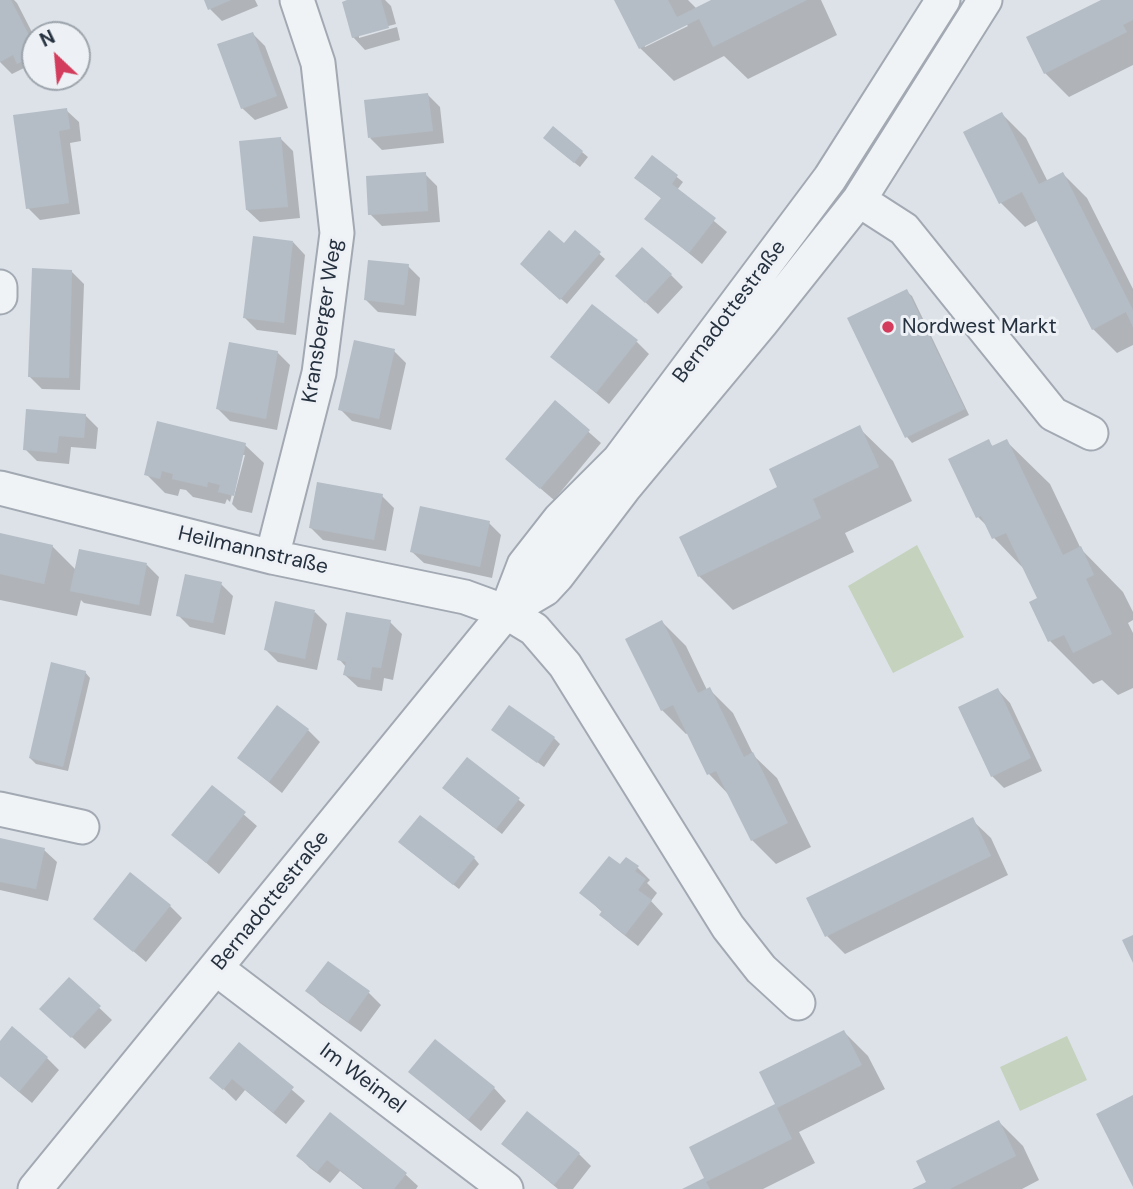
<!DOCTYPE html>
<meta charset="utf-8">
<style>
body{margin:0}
#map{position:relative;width:1133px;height:1189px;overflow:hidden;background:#dde2e8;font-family:"DM Sans",sans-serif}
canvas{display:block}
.north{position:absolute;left:21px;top:21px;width:70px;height:70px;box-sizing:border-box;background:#edf1f5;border:2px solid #9da4ac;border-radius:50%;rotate:334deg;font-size:19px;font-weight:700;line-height:28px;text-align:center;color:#26313f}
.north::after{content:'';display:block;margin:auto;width:24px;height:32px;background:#d33c5d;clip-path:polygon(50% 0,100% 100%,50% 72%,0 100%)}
</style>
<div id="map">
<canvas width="1133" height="1189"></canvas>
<div class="north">N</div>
</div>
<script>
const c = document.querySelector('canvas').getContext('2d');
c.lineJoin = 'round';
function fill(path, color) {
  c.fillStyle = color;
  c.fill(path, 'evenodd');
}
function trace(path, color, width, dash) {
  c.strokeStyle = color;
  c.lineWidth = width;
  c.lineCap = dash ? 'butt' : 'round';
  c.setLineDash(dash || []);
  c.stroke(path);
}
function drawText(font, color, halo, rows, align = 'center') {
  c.font = font + ' "DM Sans",sans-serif';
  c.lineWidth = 6;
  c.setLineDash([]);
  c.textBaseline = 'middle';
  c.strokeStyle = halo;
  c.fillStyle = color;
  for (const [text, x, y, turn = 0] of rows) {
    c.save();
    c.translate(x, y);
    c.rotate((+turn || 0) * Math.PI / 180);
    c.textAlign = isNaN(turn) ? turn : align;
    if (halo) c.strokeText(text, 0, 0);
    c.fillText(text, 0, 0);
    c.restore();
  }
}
fill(new Path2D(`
 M917 545 964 637 893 673 848 586Z
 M1067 1036 1087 1080 1020 1111 1000 1067Z`), '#c5d2be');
fill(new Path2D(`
 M0 0H14L17 3 35 38V73L31 75 24 68 12 74 0 62Z
 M206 0H255L258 6 222 21 210 9Z
 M354 0H385L391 6 396 24 359 34V38L397 27 400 40 365 50 353 37Z
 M616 0H688L697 9 714 0H821L837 35 748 79 724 56 674 81 640 48ZM685 23 688 26 645 47 644 44Z
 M1105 0H1133V65L1069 97 1045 73Z
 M253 34 265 46 288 108 255 120 242 108Z
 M428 95 440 107 444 143 382 150 370 138Z
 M66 110 79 122 81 141 70 143 80 214 40 220 28 208Z
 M1002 114 1026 138 1048 182 1063 174 1087 198 1133 289V345L1117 353 1093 329 1038 220 1025 227 1001 203Z
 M281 139 293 151 300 218 260 222 247 210Z
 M551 144 582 152 588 157 580 167Z
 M652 157 683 182 677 190 727 232 702 264 647 219 662 199 642 183Z
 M425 174 437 186 440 222 382 226 370 214Z
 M576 233 605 259 567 304 527 270 564 245Z
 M293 242 305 255 296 335 257 330 245 318Z
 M408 266 420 278 416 316 378 312 366 300Z
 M71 271 84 284 80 390 42 389 30 377Z
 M671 275 683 287 658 314 630 288Z
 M906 291 912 296 969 415 912 443 907 437Z
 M637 342 649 354 609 404 553 357Z
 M394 351 406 363 391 430 352 421 340 409Z
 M277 352 290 365 277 430 230 421 218 409Z
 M555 402 601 443 554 500 520 471Z
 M85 415 98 428 96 449 71 447 69 464 37 461 25 449Z
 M859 428 893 461 912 501 845 533 854 552 733 610 699 576 780 488Z
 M1006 441 1050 484 1081 549 1123 592 1133 612V620L1128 623 1133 633V688L1118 695 1102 680 1093 684 1050 641 1039 599 1026 571 994 538 988 527 978 517 988 442 994 447Z
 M245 445 264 463 252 513 238 510 232 504 245 455H242L230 502 227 499 225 504 193 497 186 490 180 489 178 496 165 493 146 474Z
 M382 496 394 508 386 551 323 540 311 528Z
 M489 523 501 535 492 578 424 563 411 551Z
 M0 535 52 546 76 570 147 565 159 577 151 616 84 603 81 600 77 616 0 600Z
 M221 584 233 596 225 635 190 627 178 615Z
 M315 612 327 624 317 670 278 662 266 650Z
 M390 622 402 634 393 680 384 678 382 691 358 687 345 675 347 668 339 659Z
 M662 622 686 646 707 690 709 689 733 713 754 756 777 778 811 847 776 864 752 840 730 796 709 774 688 733 686 734 662 710Z
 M85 672 90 678 68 771 36 764 30 758Z
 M998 690 1010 703 1042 771 1004 788 992 776Z
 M308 730 320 742 282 793 239 758Z
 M493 730 554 738 560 744 544 767Z
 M467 759 525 805 502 834 450 794Z
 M212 787 257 826 219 874 174 835Z
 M972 820 991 838 1008 875 845 954 827 936Z
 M0 840 44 850 57 862 48 901 0 890Z
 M406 848 474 858 479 864 459 889Z
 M620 867 638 868 650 880 647 883 657 893 651 901 663 914 638 946 614 927 601 915 603 913 582 893Z
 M170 906 182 918 146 962 95 919Z
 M69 979 112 1020 85 1049 54 1021Z
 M308 991 369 993 381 1005 361 1032 320 1003Z
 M844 1032 868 1056 885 1089 799 1132 815 1163 763 1189H686L707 1179Z
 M0 1043 47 1058 59 1070 32 1103 0 1076Z
 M239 1045 305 1101 286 1124 245 1090 236 1101 212 1078Z
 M410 1072 494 1088 506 1101 481 1131Z
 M330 1115 405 1174 418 1186 416 1189H363L340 1171 330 1183 310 1168 298 1156Z
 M999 1122 1023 1146 1039 1180 1022 1189H916L928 1183Z
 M503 1144 579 1154 591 1166 573 1189H558Z`), '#0003');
fill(new Path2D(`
 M0 0H11L34 45 28 47 33 56 17 64 13 55 0 62Z
 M204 0H231L208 10Z
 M347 0H381L389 28 352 38 342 2Z
 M614 0H668L677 17 711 0H807L713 47 699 19 639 49Z
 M1101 0H1133V20L1123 25 1127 32 1044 74 1026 37Z
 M253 32 277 96 241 109 217 44Z
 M428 93 433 131 368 138 364 100Z
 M67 108 70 129 59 131 69 203 26 209 13 115Z
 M1002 112 1039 184 1063 172 1133 310V327L1126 312 1092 330 1022 192 999 204 963 132Z
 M553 126 583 151 574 163 543 138Z
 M281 137 288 207 246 210 239 141Z
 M652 155 678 175 672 184 716 218 689 253 644 219 661 198 634 178Z
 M426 172 428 211 368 215 366 176Z
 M549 230 564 243 575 230 601 252 560 300 520 264Z
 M253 236 293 241 284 323 243 318Z
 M642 247 672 274 645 303 615 276Z
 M368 260 409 264 404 305 364 300Z
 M32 268 72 270 69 378 28 377Z
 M907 289 965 409 905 438 847 318Z
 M592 304 638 340 596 393 550 357Z
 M354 340 395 349 379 419 338 410Z
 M229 342 278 351 266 419 216 409Z
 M555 400 590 430 540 489 505 459Z
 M26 409 86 414 84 438 59 436 57 453 23 450Z
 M157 421 246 443 234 496 218 492 220 485 208 482 207 487 172 479 173 474 162 471 160 479 144 475Z
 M860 425 879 467 813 499 821 518 698 577 679 537 777 487 769 469Z
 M989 439 992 446 1007 439 1063 555 1081 546 1094 575 1086 579 1112 634 1073 653 1064 635 1048 642 1029 602 1037 598 1006 533 992 539 981 516 976 518 948 459Z
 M317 482 383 494 374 540 309 528Z
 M420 506 490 521 480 567 410 552Z
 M0 533 53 545 44 584 0 574Z
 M79 549 147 563 139 605 70 591Z
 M185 574 222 582 213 623 176 616Z
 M275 601 315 610 305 659 264 650Z
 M346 612 391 620 381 668 372 667 370 680 343 675 346 662 337 660Z
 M662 620 698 693 710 687 744 757 753 752 788 823 751 841 716 771 707 775 673 705 661 711 625 639Z
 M51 662 86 671 63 767 29 758Z
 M998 688 1031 758 991 777 958 707Z
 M277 705 309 729 269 782 237 758Z
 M509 705 555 737 537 763 491 730Z
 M467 757 520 798 496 829 442 788Z
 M212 785 246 812 206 863 171 835Z
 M420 815 475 857 453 885 398 842Z
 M973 817 991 856 825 937 806 898Z
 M0 838 45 848 36 889 0 882Z
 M609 856 620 864 626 857 639 866 635 871 646 879 638 890 652 900 625 935 599 915 602 911 579 893Z
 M130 872 171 905 133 952 93 919Z
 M1133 935V963L1122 940Z
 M328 961 370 991 348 1022 305 991Z
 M69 977 101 1006 71 1038 39 1009Z
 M12 1026 48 1057 19 1092 0 1076V1041Z
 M844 1030 862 1065 777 1108 792 1139 706 1182 710 1189H682L704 1178 689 1147 775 1104 759 1072Z
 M435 1039 495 1087 468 1120 408 1072Z
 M239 1042 294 1087 273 1113 232 1079 223 1090 209 1078Z
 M1133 1095V1187L1096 1114Z
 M527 1111 580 1153 554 1185 501 1144Z
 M330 1112 407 1173 394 1189H364L327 1160 317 1172 296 1156Z
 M999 1120 1016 1156 950 1189H912L926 1182 916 1161Z`), '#b4bcc5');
const minor = new Path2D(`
 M859 200 904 229 1053 414 1091 433
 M0 287V297
 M0 488 272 557 465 597 506 612 534 629 565 665 728 927 761 969 798 1003
 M272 557 319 373 337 233 318 63 297 0
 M506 612 545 589 557 576 624 488 762 322 859 200 985 0
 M0 809 82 827
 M217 969 506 1189
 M35 1189 506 612 524 565 560 519 619 460 830 178 943 0`);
trace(minor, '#a2a9b2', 37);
trace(minor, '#f0f3f6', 33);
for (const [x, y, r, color] of [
 [888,327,7,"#d33c5d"]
]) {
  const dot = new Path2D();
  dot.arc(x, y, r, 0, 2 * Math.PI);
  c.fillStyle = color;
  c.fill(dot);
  trace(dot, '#edf1f5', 2.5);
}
drawText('21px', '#26313f', '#edf1f5', [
 ["Bernadottestraße",730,312,-53],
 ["Kransberger Weg",323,321,-81],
 ["Heilmannstraße",253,551,13],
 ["Bernadottestraße",271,901,-51],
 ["Im Weimel",362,1079,37]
]);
drawText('21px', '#26313f', '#edf1f5', [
 ["Nordwest Markt",902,327]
], 'left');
</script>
